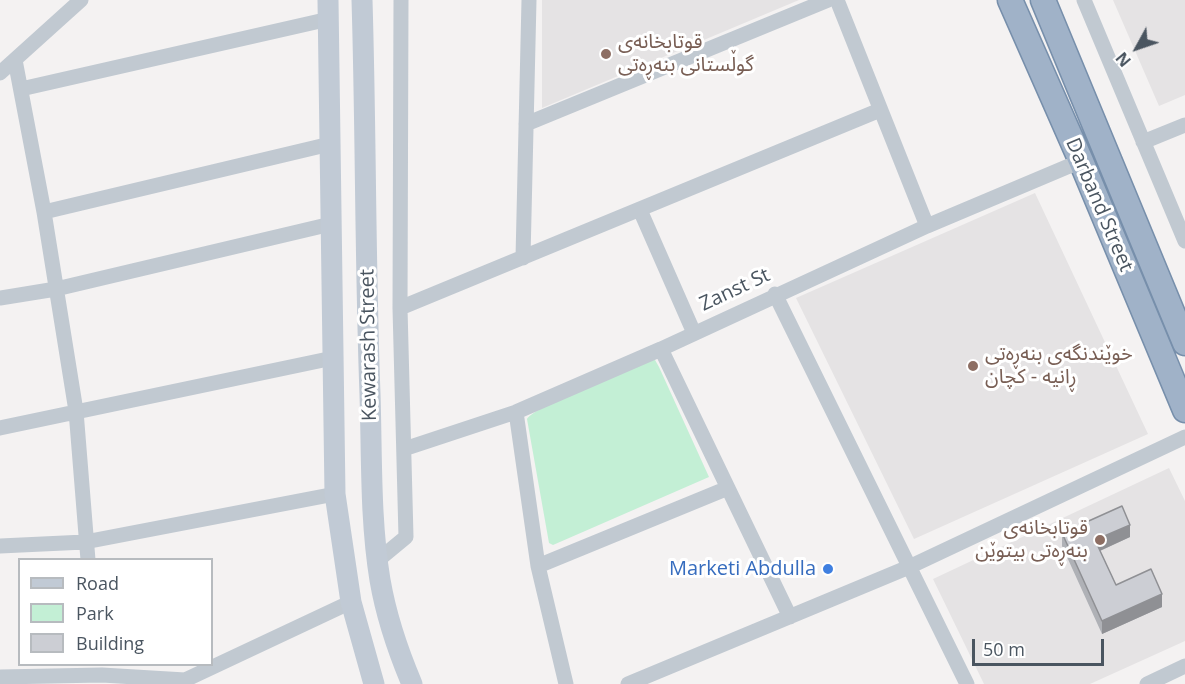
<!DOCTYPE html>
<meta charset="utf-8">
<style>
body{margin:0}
#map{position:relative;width:1185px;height:684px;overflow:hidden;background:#f4f2f2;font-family:"Open Sans",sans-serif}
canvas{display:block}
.legend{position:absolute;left:18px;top:558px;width:195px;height:108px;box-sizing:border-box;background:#fff;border:2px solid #b7bbbf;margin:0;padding:8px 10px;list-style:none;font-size:18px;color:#4a5560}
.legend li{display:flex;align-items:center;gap:12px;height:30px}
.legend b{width:30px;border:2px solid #b7bbbf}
.north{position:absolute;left:1107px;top:18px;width:60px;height:60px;-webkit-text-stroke:4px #fff;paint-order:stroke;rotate:230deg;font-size:16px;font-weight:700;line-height:24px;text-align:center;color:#4a5560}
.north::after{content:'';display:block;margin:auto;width:21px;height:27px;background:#4a5560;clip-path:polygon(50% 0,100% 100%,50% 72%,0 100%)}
.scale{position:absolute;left:972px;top:639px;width:132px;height:27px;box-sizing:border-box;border:3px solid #4a5560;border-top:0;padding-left:8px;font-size:18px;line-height:21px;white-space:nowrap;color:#4a5560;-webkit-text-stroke:4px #fff;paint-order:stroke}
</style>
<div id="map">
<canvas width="1185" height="684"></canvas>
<ul class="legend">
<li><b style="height:8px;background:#c1cad5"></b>Road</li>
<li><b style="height:16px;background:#c3efd5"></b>Park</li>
<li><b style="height:16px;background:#ccced4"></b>Building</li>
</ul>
<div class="north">N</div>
<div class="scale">50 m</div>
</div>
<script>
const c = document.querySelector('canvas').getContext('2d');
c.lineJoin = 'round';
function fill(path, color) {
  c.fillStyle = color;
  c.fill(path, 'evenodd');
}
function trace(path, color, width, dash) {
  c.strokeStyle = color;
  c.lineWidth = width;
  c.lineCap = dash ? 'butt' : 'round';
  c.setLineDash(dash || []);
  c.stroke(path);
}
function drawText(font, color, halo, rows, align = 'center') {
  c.font = font + ' "Open Sans","Noto Sans Arabic",sans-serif';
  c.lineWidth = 6;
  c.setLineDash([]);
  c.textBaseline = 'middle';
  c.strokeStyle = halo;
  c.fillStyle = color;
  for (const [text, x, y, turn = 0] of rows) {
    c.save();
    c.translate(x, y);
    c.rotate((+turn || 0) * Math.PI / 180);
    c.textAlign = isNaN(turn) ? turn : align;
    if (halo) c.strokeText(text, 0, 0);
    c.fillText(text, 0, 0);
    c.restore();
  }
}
fill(new Path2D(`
 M542 0H799L542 108Z
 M1113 0H1185V95L1159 106Z
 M1035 193 1148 434 914 539 796 298Z
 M1169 468 1185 501V641L1090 684H984L933 579Z`), '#e5e3e4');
fill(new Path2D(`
 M651 359 655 360 659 367 709 477 553 545 549 543 527 419C535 406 631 368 651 359Z`), '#c3efd5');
const trunk = new Path2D(`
 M1010 0 1081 161 1185 410
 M1043 0 1185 343`);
trace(trunk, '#778fab', 27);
trace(new Path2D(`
 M837 0 927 226
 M1084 0 1185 241
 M15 60 44 212 76 411 88 560
 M0 73 81 0
 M21 89 329 19
 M526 124 828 0
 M1143 142 1185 125
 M640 210 694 333
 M44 212 330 144
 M523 258 529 0
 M775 294 967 684
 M0 298 56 289 331 224
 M400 308 880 110
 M661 349 790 617
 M516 412 538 566 566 684
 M0 428 333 358
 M404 449 516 412 661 349 927 226 1081 161
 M0 546 85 542 335 494
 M377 561 406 537 400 308 401 0
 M538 566 728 488
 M0 677 102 675 185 680 351 602
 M628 684 909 567 1185 437
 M1147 684 1185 666`), '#c1c9d1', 15);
trace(new Path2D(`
 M328 0 335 494 351 602 374 684
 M362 0C366 131 365 263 370 394 372 456 370 519 380 580 386 615 398 651 412 684`), '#c1cad5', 21);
trace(trunk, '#a0b2c8', 24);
fill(new Path2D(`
 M1062 533 1130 537 1100 551 1116 585 1162 607 1102 634 1062 546Z`), '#afb1b6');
fill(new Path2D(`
 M1130 525V537L1095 553V540Z
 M1162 594V607L1102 634V621Z`), '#8f9094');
const building = new Path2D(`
 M1122 506 1130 525 1095 540 1116 585 1151 569 1162 594 1102 621 1062 533Z`);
fill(building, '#ccced4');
trace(building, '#8f9094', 1.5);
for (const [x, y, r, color] of [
 [606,54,6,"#8d6e63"],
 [973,366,6,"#8d6e63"],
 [1100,540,6,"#8d6e63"],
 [828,569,6,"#3f7fe0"]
]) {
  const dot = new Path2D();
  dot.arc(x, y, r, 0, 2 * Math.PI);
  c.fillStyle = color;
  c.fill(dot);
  trace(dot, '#fff', 2);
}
drawText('20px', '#785e54', '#fff', [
 ["قوتابخانه‌ی",618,42],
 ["گوڵستانی بنه‌ڕه‌تی",618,65],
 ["خوێندنگەی بنەڕەتی",985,354],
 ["ڕانیە - کچان",985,377],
 ["قوتابخانەی",1088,528,"right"],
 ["بنەڕەتی بیتوێن",1088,551,"right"]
], 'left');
drawText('20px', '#4a5560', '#fff', [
 ["Darband Street",1099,205,67],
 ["Zanst St",735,290,-25],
 ["Kewarash Street",369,345,-91]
]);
drawText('20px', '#366cbe', '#fff', [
 ["Marketi Abdulla",816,569]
], 'right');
</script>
